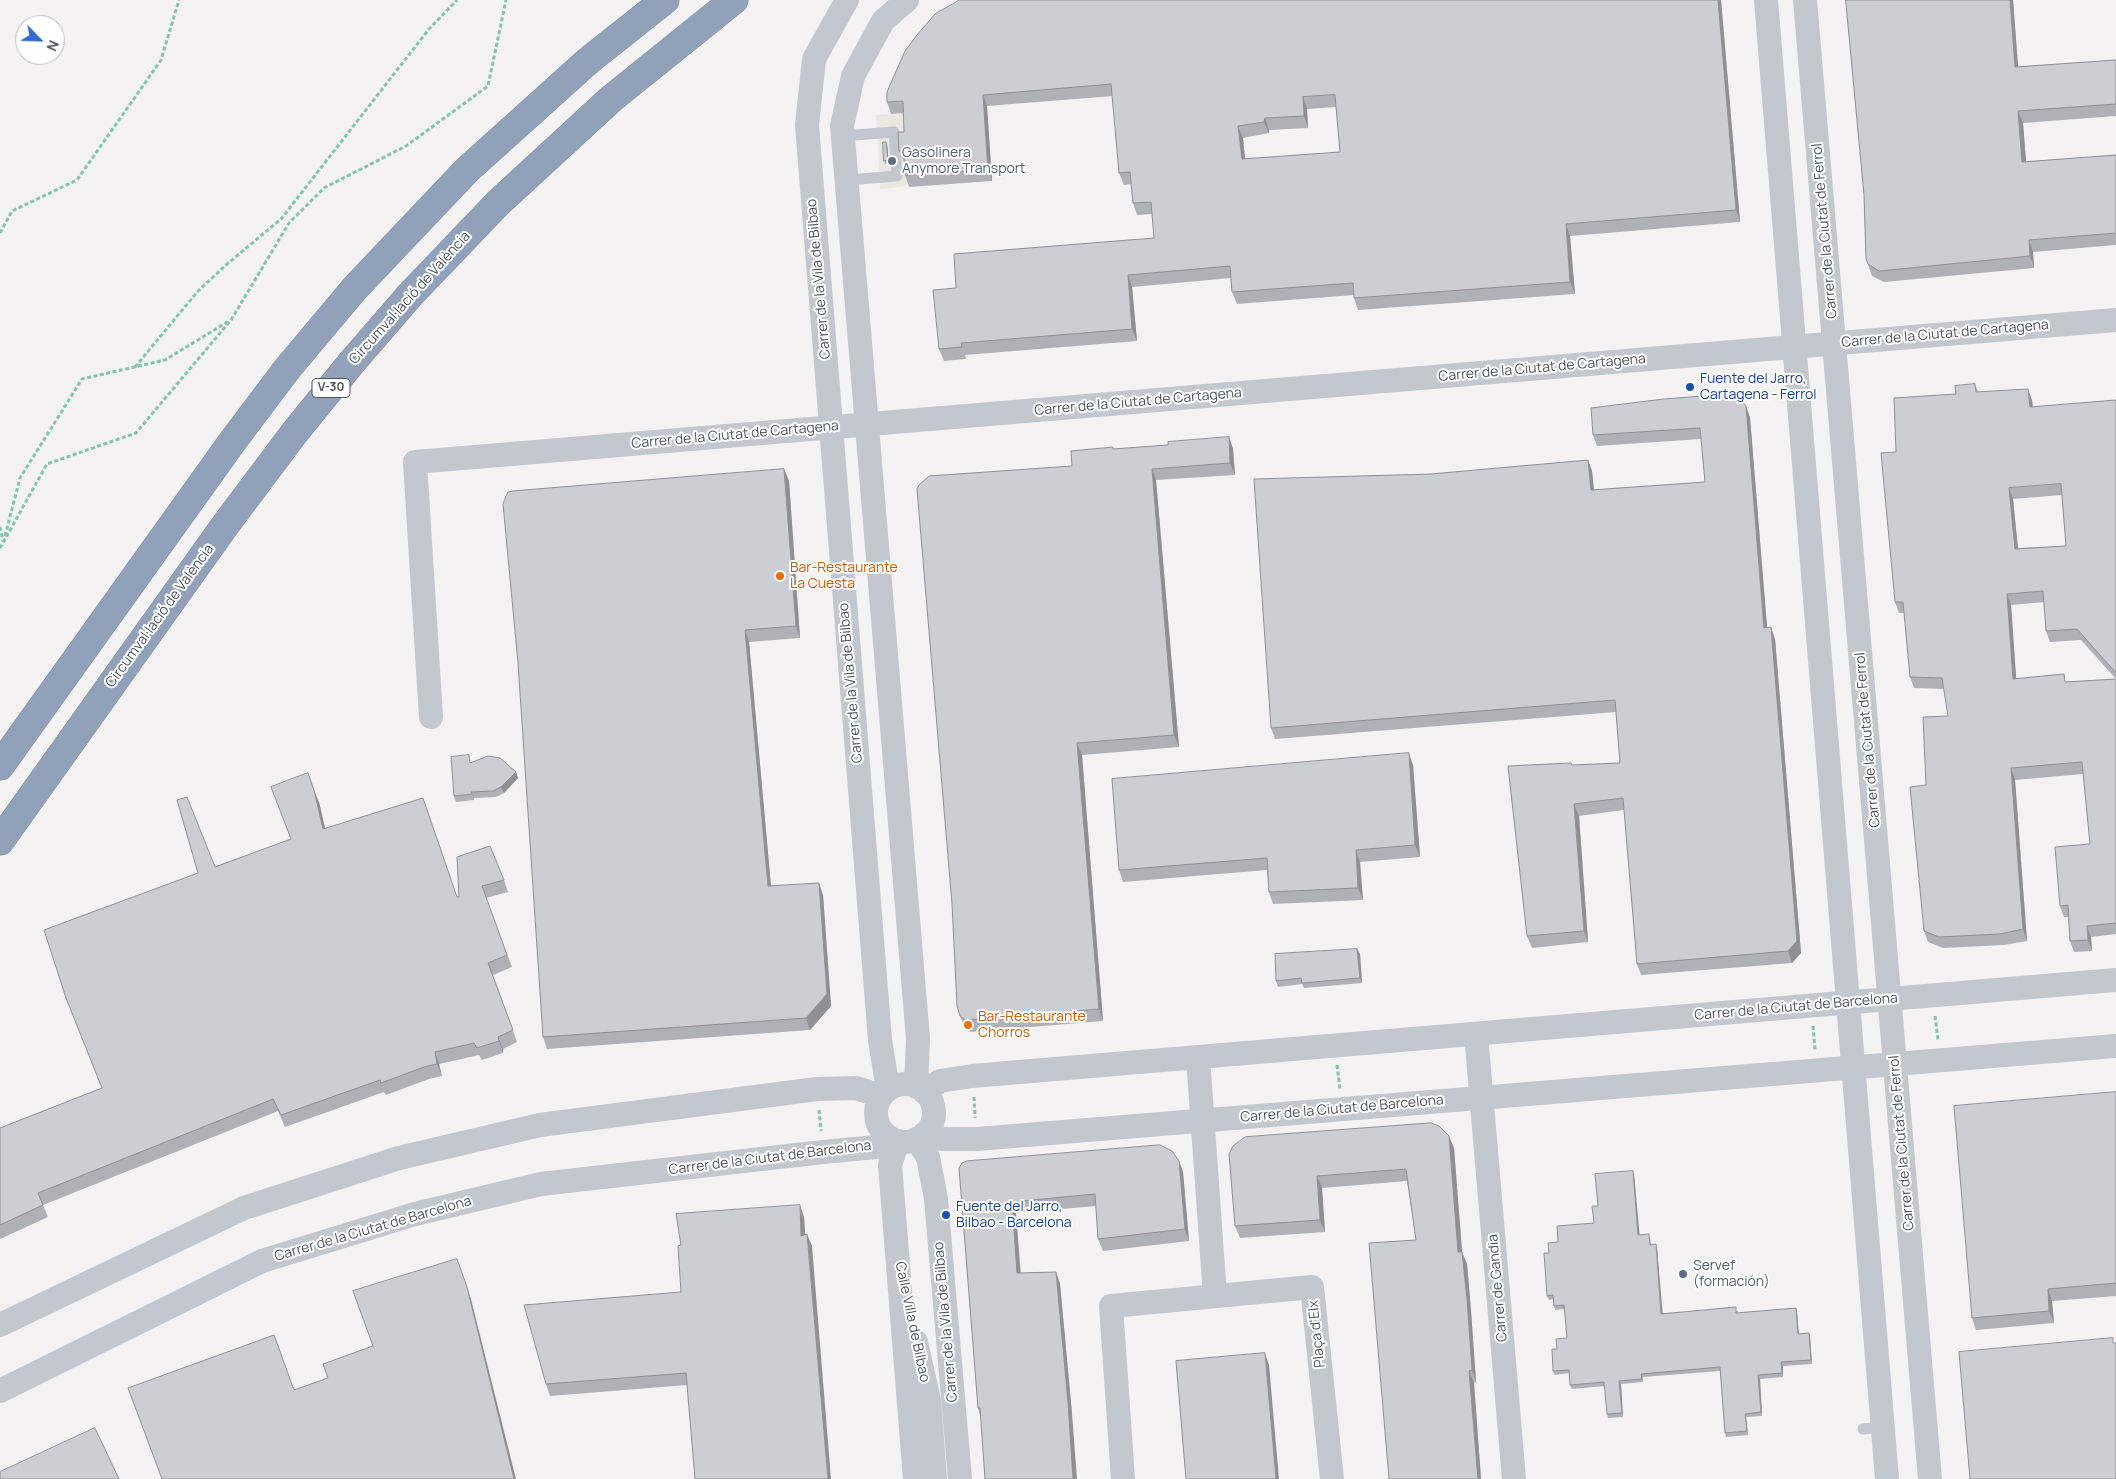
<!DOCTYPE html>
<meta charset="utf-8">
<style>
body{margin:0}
#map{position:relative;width:2116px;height:1479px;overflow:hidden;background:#f4f2f2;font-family:Manrope,sans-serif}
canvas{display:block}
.north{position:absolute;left:15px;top:15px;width:50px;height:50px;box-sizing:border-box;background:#fff;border:1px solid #b7bbbe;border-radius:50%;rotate:114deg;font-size:14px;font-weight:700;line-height:20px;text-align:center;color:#4c545d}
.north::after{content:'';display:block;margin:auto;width:18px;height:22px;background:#326ace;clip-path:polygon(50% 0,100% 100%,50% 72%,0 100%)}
</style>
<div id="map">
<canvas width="2116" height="1479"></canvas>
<div class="north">N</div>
</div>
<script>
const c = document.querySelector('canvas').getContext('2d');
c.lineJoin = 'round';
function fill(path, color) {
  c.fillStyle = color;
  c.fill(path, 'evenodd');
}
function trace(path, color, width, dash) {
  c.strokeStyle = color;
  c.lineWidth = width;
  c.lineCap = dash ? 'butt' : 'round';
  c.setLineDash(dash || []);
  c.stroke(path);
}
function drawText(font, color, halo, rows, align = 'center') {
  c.font = font + ' Manrope,sans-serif';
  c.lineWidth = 4;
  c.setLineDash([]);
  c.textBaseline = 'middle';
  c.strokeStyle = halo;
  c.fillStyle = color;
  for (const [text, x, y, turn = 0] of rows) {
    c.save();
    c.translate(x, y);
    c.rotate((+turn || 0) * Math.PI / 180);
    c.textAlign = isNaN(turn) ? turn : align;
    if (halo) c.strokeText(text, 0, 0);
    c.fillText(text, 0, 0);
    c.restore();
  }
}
fill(new Path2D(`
 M903 113 907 186 880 189 876 115Z`), '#eae8e0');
const highway = new Path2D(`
 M0 766 232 442 287 369 355 288 467 170 588 61 665 0
 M0 841 226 524 295 432 352 362 410 295 498 203 611 99 734 0`);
trace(highway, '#7c8ca5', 29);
trace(new Path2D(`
 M0 233 12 211 77 180 161 60 179 0
 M135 367 198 291 226 265 281 219 429 29 457 0
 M0 527 3 541
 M5 536 20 478 82 379 165 360 229 321
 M0 548 47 464 136 433 231 320 289 223 324 188 406 146 488 86 506 0
 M1935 1016 1938 1040
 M1813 1026 1815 1050
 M1337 1065 1340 1089
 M974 1097 975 1118
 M819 1110 821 1131`), '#83c5aa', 3, [4, 2.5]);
trace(new Path2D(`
 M843 136 894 132 897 176 847 180
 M1863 1429 1883 1427`), '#c2c8ce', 11);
trace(new Path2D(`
 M847 0 814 59 807 125 880 1040 888 1090
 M907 0 883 21 853 76 842 126 918 1039 916 1087
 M1766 0 1887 1479
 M1805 0 1930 1479
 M431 717 415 462 2116 320
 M1476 1034 1514 1479
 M1198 1057 1215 1296
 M876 1113a29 29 0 1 1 58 0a29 29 0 1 1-58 0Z
 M924 1092 940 1081 972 1076 2116 980
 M924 1134 942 1139H977L2116 1046
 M916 1139 928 1157 936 1199 960 1479
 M898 1141 890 1165 915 1479
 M0 1325 244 1208 399 1158 540 1125 817 1089 856 1088 881 1096
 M916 1342 929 1400 935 1479
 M0 1391 262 1261 415 1214 541 1184 823 1152 876 1147 890 1138
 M1123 1479 1111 1306 1312 1287 1332 1479`), '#c2c8ce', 24);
trace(highway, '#91a1ba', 28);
fill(new Path2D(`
 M1721 0 1740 222 1570 236 1575 294 1358 310 1354 298V295L1237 304 1232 292 1231 278 1132 287 1137 341 965 355 966 359 944 361 939 349 956 288 1154 238 1152 214 1137 215 1133 203 1131 184 1124 185 1119 173 1113 96 987 106 992 181 909 187 905 175V162H904L899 151 904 132V113L891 114 887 102ZM1336 107 1340 152 1245 159 1243 138 1269 133V130L1308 128 1307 109Z
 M1846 0H2013L2018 67 2116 60V116L2023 123 2026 162 2116 155V245L2033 252 2034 268 1884 282 1872 276 1866 259 1864 195Z
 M887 145 889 163 885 164 884 161Z
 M1975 384 1978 392 2032 400 2033 407 2116 400V934L2091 937 2092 951 2074 952 2070 941 2068 917H2064L2060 906 2090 844 2083 774 2015 780 2027 941 2004 945 1943 948 1928 942 1924 931 1926 785 1948 716 1944 689 1914 688 1910 677 1904 613H1899L1895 602 1896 452 1956 394ZM2062 495 2066 546 2018 548 2013 499ZM2044 602 2046 631 2050 642 2081 640 2116 679 2067 682 2016 679 2011 605Z
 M1746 406 1750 418 1767 628 1775 639 1801 953 1792 963 1641 975 1637 964 1624 810 1579 816 1588 942 1532 948 1527 936 1571 763 1572 765 1620 763 1616 712 1275 739 1271 728 1588 460 1592 471 1594 490 1705 482 1701 439 1597 446 1593 435Z
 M1229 437 1233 449 1235 475 1156 480 1179 747 1082 755 1103 1021 970 1032 965 1028 960 1016 1072 466 1114 449 1168 445Z
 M784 469 789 481 800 638 749 642 771 886 823 895 831 1006 810 1030 547 1049 543 1037Z
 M471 762 516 772 518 778 504 793 496 797 474 798V800L456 802 454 796Z
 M1413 765 1420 857 1360 862 1363 900 1273 904 1269 892 1267 870 1123 882 1119 870Z
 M319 802 325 828 458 897H459L457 857 504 880 508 892 486 898 512 967 493 975 517 1042 503 1049V1053L482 1060 479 1055 439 1064 442 1076 429 1079 386 1095 384 1092 285 1127 278 1111 43 1205 48 1217 0 1239V1128L102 1088 66 998 215 867 291 839Z
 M1357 949 1360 954 1362 983 1304 988 1302 984 1278 987 1276 981Z
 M2116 1092V1296L2052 1301 2054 1323 1976 1330 1972 1318Z
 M1454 1148 1462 1252 1467 1264 1471 1311 1476 1382 1474 1383 1481 1479H1389L1416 1240 1407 1181 1322 1188 1325 1232 1240 1238 1235 1226 1229 1154Z
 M1179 1161 1183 1172 1189 1241 1103 1251 1098 1239 1096 1206 1016 1213 1021 1273 1056 1272 1060 1284 1072 1414 980 1415 978 1408 959 1168Z
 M1634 1174 1639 1235 1650 1238 1651 1245 1657 1248 1662 1313 1738 1311V1313L1796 1308 1797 1312 1799 1334 1809 1333 1810 1337 1812 1364 1783 1366V1377L1760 1379 1762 1416 1746 1417 1748 1435 1726 1437 1725 1433 1720 1371 1643 1377V1382L1621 1384 1623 1417 1608 1418 1607 1414 1605 1386 1572 1389 1570 1385 1569 1373 1555 1375 1553 1371 1557 1349 1567 1338 1565 1309 1555 1310 1554 1306 1553 1299 1549 1300 1547 1296 1549 1253 1558 1242 1594 1223 1598 1206Z
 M804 1217 805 1235 812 1246 687 1385 550 1396 546 1384 681 1292Z`), '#b0b1b6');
fill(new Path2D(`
 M1718 0H1721L1740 222 1736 210Z
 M2010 0H2013L2019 79 2015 67Z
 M983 95 987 106 992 181 988 170Z
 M1303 97 1307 109 1308 128 1304 116Z
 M2018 111 2023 123 2027 174 2022 162Z
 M1265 118 1269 130V133L1264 122Z
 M1238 126 1243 138 1246 171 1242 159Z
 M886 142 887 145 889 163 888 160Z
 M1566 224 1570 236 1575 294 1570 282Z
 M2029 240 2033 252 2034 268 2030 256Z
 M1128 275 1132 287 1137 341 1132 329Z
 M2028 389 2032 400 2034 418 2030 407Z
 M1746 406 1750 418 1768 639 1764 628Z
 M1229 437 1233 449 1235 475 1230 463Z
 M1588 460 1592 471 1595 502 1591 490Z
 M784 469 789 481 800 638 796 626Z
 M1152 469 1156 480 1179 747 1174 735Z
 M2009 488 2013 499 2019 560 2015 549Z
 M2007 594 2011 605 2017 690 2013 679Z
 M1771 627 1775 639 1801 953 1792 963 1788 951Z
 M745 630 749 642 772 898 768 886Z
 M1077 743 1082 755 1103 1021 1099 1009Z
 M1409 753 1413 765 1420 857 1415 845Z
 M2011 768 2015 780 2027 941 2023 929Z
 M516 772 518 778 504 793 501 787Z
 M314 790 319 802 328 841 323 829Z
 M1574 804 1579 816 1588 942 1584 931Z
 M1356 850 1360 862 1363 900 1358 888Z
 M819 883 823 895 831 1006 810 1030 806 1018Z
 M2087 926 2091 937 2092 951 2088 940Z
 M1357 949 1360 954 1362 983 1360 978Z
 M498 1037 503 1049V1053L499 1041Z
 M435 1052 439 1064 442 1076 437 1064Z
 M1449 1136 1454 1148 1463 1264 1458 1252Z
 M1179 1161 1183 1172 1189 1241 1185 1229Z
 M1633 1171 1634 1174 1640 1239 1638 1235Z
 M1317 1176 1322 1188 1325 1232 1320 1220Z
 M1012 1202 1016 1213 1021 1285 1017 1273Z
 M800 1205 804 1217 806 1247 801 1236Z
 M807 1234 812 1246 831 1479H828Z
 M1656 1244 1657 1248 1663 1317 1661 1314Z
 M1462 1252 1467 1264 1471 1311 1476 1382 1472 1370Z
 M457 1259 471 1299 516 1479H514Z
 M1056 1272 1060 1284 1072 1414 1077 1479H1073Z
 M2048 1289 2052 1301 2054 1323 2049 1311Z
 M1796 1308 1797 1312 1799 1338 1798 1334Z
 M1809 1333 1810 1337 1812 1364 1811 1360Z
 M1265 1353 1269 1365 1279 1479H1276Z
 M1781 1362 1783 1366V1377L1782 1373Z
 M1469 1371 1474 1383 1481 1479H1478Z
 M1758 1375 1760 1379 1762 1416 1761 1412Z
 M1619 1381 1621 1384 1623 1417 1622 1413Z
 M1745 1414 1746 1417 1748 1435 1747 1431Z`), '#909094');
const building = new Path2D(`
 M960 0H1718L1736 210 1566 224 1570 282 1354 298 1353 283 1232 292 1230 266 1128 275 1132 329 961 343 962 347 939 349 933 290 956 288 954 254 1154 238 1151 202 1133 203 1130 172 1119 173 1111 84 983 95 988 170 905 175 904 150 899 151 898 132H904L903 101 887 102V92L905 51 917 35 935 14ZM1335 95 1340 152 1242 159 1238 126 1264 122 1265 118 1304 116 1303 97Z
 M1846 0H2010L2015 67 2116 60V104L2018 111 2022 162 2116 155V233L2029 240 2030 256 1879 271 1868 264 1866 259 1864 195Z
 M883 142H886L888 160 884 161Z
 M1975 384 1976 392 2028 389 2030 407 2116 400V673L2077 629 2046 631 2043 591 2007 594 2013 679 2064 674 2065 682 2116 679V923L2087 926 2088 940 2070 941 2068 905 2060 906 2055 847 2090 844 2082 762 2011 768 2023 929 2000 934 1939 937 1924 931 1910 787 1926 785 1923 717 1948 716 1942 678 1910 677 1903 602H1895L1881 453 1896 452 1894 398 1956 394 1955 386ZM2061 484 2066 546 2015 549 2009 488Z
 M1731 394 1739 397 1746 406 1764 628 1771 627 1797 941 1788 951 1637 964 1623 798 1574 804 1584 931 1527 936 1508 766 1571 763 1572 765 1620 763 1615 700 1271 728 1254 479 1431 474 1588 460 1591 490 1705 482 1700 428 1593 435 1591 408 1664 399Z
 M1229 437 1230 463 1152 469 1174 735 1077 743 1099 1009 965 1020 960 1016 957 1006 952 904 917 489 919 485 929 476 1072 466 1071 451 1113 447V449L1168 445V442Z
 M784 469 796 626 745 630 768 886 819 883 827 994 806 1018 543 1037 518 663 503 504 506 496 508 492 513 491Z
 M1409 753 1415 845 1356 850 1358 888 1269 892 1267 858 1119 870 1112 779Z
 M469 755 470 763 488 756 500 758 516 772 501 787 493 791 471 792 472 794 454 796 451 757Z
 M308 773 314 790 323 829 423 798 457 897H459L457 857 490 846 504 880 482 886 507 955 488 963 513 1030 498 1037 499 1041 477 1048 474 1043 435 1052 437 1064 424 1067 381 1083 380 1080 281 1115 273 1099 38 1193 43 1205 0 1225V1128L102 1088 66 998 44 930 198 873 177 800 187 797 215 867 291 839 271 787Z
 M1357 949 1360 978 1302 983 1301 978 1276 981 1275 954Z
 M2116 1092V1283L2048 1289 2049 1311 1972 1318 1954 1106Z
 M1431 1123 1439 1126 1449 1136 1458 1252H1462L1467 1299 1472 1370 1469 1371 1478 1479H1389L1369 1243 1416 1240 1406 1169 1317 1176 1320 1220 1235 1226 1229 1154 1233 1146 1245 1137Z
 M1160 1145 1172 1151 1179 1161 1185 1229 1098 1239 1095 1194 1012 1202 1017 1273 1056 1272 1068 1402 1073 1479H985L980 1408H978L959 1168 962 1163 967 1161Z
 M1633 1171 1638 1235 1649 1234 1650 1245 1656 1244 1661 1314 1736 1307V1313L1796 1308 1798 1334 1809 1333 1811 1360 1781 1362 1782 1373 1758 1375 1761 1412 1745 1414 1747 1431 1725 1433 1720 1367 1641 1374 1642 1379 1619 1381 1622 1413 1607 1414 1604 1382 1570 1385 1569 1370 1553 1371 1552 1349H1557L1556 1339 1567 1338 1564 1305 1554 1306 1553 1295 1547 1296 1544 1253H1549L1548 1243 1558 1242 1557 1226 1594 1223 1592 1206H1598L1595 1174Z
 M800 1205 801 1236 807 1234 828 1479H695L686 1373 546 1384 524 1305 681 1292 678 1246 681 1245 676 1214Z
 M457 1259 467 1287 514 1479H162L128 1388 274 1335 294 1390 328 1378 323 1364 373 1346 353 1291Z
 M2113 1338V1343H2116V1479H1970L1959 1352Z
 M1265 1353 1276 1479H1186L1176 1361Z
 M95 1428 119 1479H0V1472Z`);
fill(building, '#cdced4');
trace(building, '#909094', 1);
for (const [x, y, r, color] of [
 [892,161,5,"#5c6f8a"],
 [1690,387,5,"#1a4fb4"],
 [780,576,5,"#e8710a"],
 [968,1025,5,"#e8710a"],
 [946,1215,5,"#1a4fb4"],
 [1683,1274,5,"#5c6f8a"]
]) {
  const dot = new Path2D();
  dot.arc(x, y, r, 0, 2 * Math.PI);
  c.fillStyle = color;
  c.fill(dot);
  trace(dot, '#fff', 2);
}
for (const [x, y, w] of [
 [331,388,38]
]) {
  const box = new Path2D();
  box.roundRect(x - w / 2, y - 9.5, w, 19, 4);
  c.fillStyle = '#fff';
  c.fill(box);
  trace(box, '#4c545d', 1);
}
drawText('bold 12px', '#4c545d', null, [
 ["V-30",331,388]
]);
drawText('14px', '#4e5e75', '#fff', [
 ["Gasolinera",902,153],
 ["Anymore Transport",902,169],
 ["Servef",1693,1266],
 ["(formación)",1693,1282]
], 'left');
drawText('14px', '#4c545d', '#fff', [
 ["Carrer de la Ciutat de Ferrol",1825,231,-95],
 ["Carrer de la Vila de Bilbao",819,279,-95],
 ["Circumval·lació de València",410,298,-48],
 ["Carrer de la Ciutat de Cartagena",1945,334,-5],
 ["Carrer de la Ciutat de Cartagena",1542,368,-5],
 ["Carrer de la Ciutat de Cartagena",1138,402,-5],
 ["Carrer de la Ciutat de Cartagena",735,435,-5],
 ["Circumval·lació de València",160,616,-54],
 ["Carrer de la Vila de Bilbao",851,683,-95],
 ["Carrer de la Ciutat de Ferrol",1868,740,-95],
 ["Carrer de la Ciutat de Barcelona",1796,1007,-5],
 ["Carrer de la Ciutat de Barcelona",1342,1109,-5],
 ["Carrer de la Ciutat de Ferrol",1902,1143,-95],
 ["Carrer de la Ciutat de Barcelona",770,1158,-7],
 ["Carrer de la Ciutat de Barcelona",373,1229,-16],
 ["Carrer de Gandia",1498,1288,-95],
 ["Calle Villa de Bilbao",912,1322,78],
 ["Carrer de la Vila de Bilbao",946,1322,-95],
 ["Plaça d'Elx",1317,1334,-96]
]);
drawText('14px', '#164399', '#fff', [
 ["Fuente del Jarro,",1700,379],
 ["Cartagena - Ferrol",1700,395],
 ["Fuente del Jarro,",956,1207],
 ["Bilbao - Barcelona",956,1223]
], 'left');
drawText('14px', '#c56008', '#fff', [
 ["Bar-Restaurante",790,568],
 ["La Cuesta",790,584],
 ["Bar-Restaurante",978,1017],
 ["Chorros",978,1033]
], 'left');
</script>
